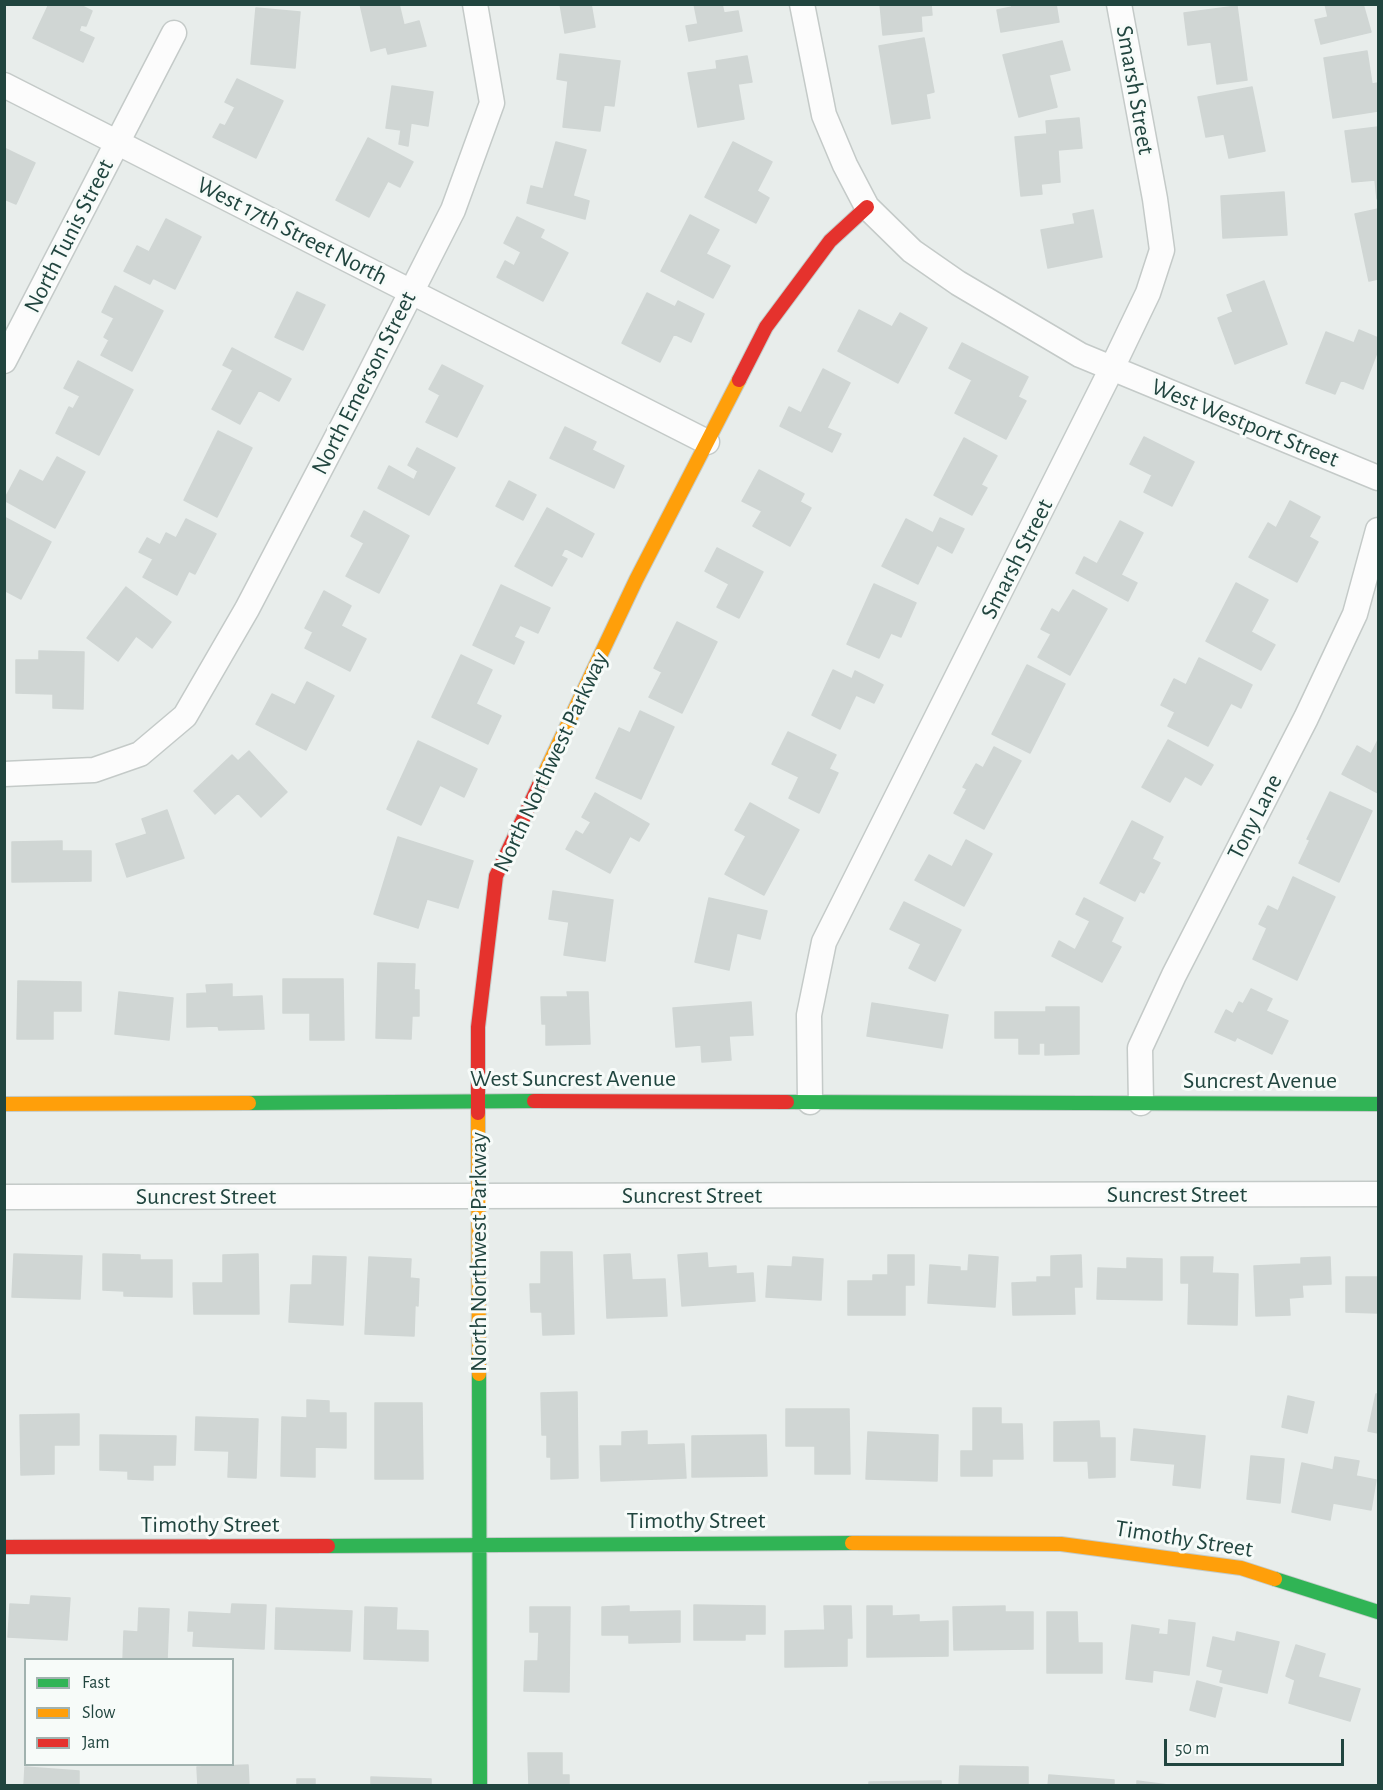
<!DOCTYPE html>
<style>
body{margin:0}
#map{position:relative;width:1383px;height:1790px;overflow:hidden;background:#e8edeb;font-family:"Alegreya Sans",sans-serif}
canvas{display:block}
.frame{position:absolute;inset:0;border:6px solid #21453f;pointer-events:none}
.legend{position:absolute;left:24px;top:1658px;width:210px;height:108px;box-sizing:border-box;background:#f7fbf9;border:2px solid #a1b2af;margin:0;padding:8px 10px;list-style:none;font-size:18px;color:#21453f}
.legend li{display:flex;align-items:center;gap:12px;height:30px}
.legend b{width:30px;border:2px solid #a1b2af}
.scale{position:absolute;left:1164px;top:1739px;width:180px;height:27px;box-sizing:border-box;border:3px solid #21453f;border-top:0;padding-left:8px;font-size:18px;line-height:21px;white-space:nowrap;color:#21453f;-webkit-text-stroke:4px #f7fbf9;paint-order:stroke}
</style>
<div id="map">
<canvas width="1383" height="1790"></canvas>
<div class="frame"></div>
<ul class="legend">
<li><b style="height:8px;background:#30b455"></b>Fast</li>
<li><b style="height:8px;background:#ff9f0a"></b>Slow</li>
<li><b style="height:8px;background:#e5322d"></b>Jam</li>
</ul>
<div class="scale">50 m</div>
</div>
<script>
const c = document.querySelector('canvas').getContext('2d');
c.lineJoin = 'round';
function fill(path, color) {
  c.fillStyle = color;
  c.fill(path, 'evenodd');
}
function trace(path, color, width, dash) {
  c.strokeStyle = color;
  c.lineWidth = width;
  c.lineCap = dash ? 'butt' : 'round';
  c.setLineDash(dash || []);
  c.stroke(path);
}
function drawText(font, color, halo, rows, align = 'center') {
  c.font = font + ' "Alegreya Sans",sans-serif';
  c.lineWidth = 6;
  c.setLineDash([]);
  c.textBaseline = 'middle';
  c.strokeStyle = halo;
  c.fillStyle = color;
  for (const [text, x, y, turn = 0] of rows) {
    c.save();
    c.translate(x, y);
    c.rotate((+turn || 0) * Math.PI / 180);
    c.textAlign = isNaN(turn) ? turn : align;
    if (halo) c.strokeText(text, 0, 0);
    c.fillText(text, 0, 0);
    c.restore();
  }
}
const building = new Path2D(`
 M49 4H78L92 11 86 26 81 25 79 31 94 38 83 62 33 38Z
 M360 4H399L404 25 419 21 426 46 388 54 386 47 371 51Z
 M560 4H591L595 27 565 33Z
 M694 4H722L724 13 738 11 742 31 689 41 686 26 698 24Z
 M880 4H931L932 15 921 16 922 31 883 35Z
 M1011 4H1056L1059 22 1001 32 997 10 1012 7Z
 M1325 4H1363L1371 32 1321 44 1315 20 1328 17Z
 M1237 6 1247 80 1217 84 1211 42 1188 45 1184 13Z
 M256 8 300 12 295 68 251 64Z
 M924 38 934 92 926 94 930 118 892 124 879 46Z
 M1062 41 1070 70 1049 75 1057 107 1019 117 1003 55Z
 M1367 51 1372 84 1378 83V111L1333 118 1324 58Z
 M560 54 620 61 614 106 604 105 600 131 563 127 568 81 557 79Z
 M747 56 752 82 738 84 744 119 698 127 688 73 717 69 716 61Z
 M237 79 283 101 256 158 213 137 220 124 225 126 235 107 225 102Z
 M392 86 433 92 428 126 411 123 408 146 399 144 401 130 386 128Z
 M1252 87 1265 151 1229 158 1224 134 1206 137 1198 97Z
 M1079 118 1082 148 1058 150 1060 182 1041 184 1042 194 1021 196 1015 137 1047 134 1046 121Z
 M1378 127V199H1377L1375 180 1352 182 1345 131Z
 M368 138 413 162 400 187 388 181 369 217 336 200Z
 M556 142 586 150 573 196 589 201 585 219 527 203 531 186 543 189Z
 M733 142 772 162 757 191 769 198 756 223 705 197Z
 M4 148 35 163 16 204 4 199Z
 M1284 192 1287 235 1223 238 1221 196Z
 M1378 209V279L1369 281 1355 214Z
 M1093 210 1102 257 1048 268 1041 230 1075 224 1073 214Z
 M690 215 719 230 706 254 730 266 713 298 661 271Z
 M517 217 544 230 540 238 568 253 543 301 497 277 505 261 514 266 521 252 504 243Z
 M166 219 201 237 175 289 153 278 150 284 124 271 137 246 149 252Z
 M1264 281 1287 344 1235 364 1218 318 1233 312 1227 295Z
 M115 286 163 311 132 371 101 355 109 340 104 337 114 318 102 312Z
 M297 292 325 305 303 350 275 337Z
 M647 293 675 307 678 301 704 314 691 342 674 334 660 362 622 343Z
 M859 310 892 327 900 313 927 328 898 383 838 351Z
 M1359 330 1378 338V350L1363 389 1341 380 1335 394 1306 383 1326 332 1354 343Z
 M962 343 1028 377 1018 397 1026 401 1006 439 955 413 972 380 949 368Z
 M232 348 291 379 279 401 259 390 240 424 212 409 233 370 223 365Z
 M78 361 133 390 99 455 56 433 69 407 73 409 80 396 64 388Z
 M442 365 483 386 457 437 426 422 440 395 429 389Z
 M823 369 850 383 827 428 841 434 832 452 780 426 789 407 801 413Z
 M565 427 596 442 592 450 624 466 614 488 550 458Z
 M218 431 252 448 217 517 184 500Z
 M1144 437 1194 462 1172 506 1144 492 1152 475 1130 464Z
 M964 438 997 456 981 485 987 488 972 515 934 495Z
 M417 448 455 468 429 515 378 488 389 466 414 480 418 471 408 465Z
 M57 457 85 472 55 528 4 500 20 470 43 482Z
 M759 470 804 494 800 502 811 508 790 546 753 526 762 511 742 501Z
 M509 481 536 495 523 520 496 506Z
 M1290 501 1320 517 1309 537 1318 542 1297 582 1249 557 1268 523 1276 528Z
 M547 508 594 534 582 557 565 548 561 556 567 559 552 586 515 566Z
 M364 511 409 536 379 593 346 576 364 543 351 536Z
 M4 517 51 542 21 599 4 590Z
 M940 518 964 529 952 553 937 545 918 584 882 566 906 519 933 533Z
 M186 519 216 534 195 574 189 571 177 595 143 577 153 559 139 552 147 538 160 545 166 533 176 538Z
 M1120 521 1143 533 1121 575 1137 583 1128 601 1076 573 1084 557 1097 564Z
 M717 548 763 572 739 618 717 607 729 584 705 571Z
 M1236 583 1268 600 1251 632 1275 645 1261 670 1206 641Z
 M874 584 916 603 901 637 891 633 879 658 847 644Z
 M501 585 550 608 538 633 520 625 514 637 524 642 514 664 473 645Z
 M126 587 171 622 152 648 136 636 118 661 87 638Z
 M1073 590 1107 609 1070 675 1038 657 1051 634 1041 629 1052 609 1059 613Z
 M324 591 351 606 341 626 366 639 350 671 305 648 313 632 305 628Z
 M677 622 717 642 682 713 649 697 662 672 654 668Z
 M39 651 84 652 83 709 53 708V694L16 693V660H39Z
 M461 655 492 670 476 704 501 716 488 744 432 717Z
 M1199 658 1252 685 1241 708 1231 703 1208 746 1168 726 1175 712 1161 705 1174 679 1186 685Z
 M1027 665 1065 684 1030 753 992 734Z
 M833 670 852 679 855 671 883 685 874 703 856 695 840 729 812 715Z
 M307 682 334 696 306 750 256 724 272 694 295 705Z
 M640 711 674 727 641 799 596 778 619 728 630 733Z
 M788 732 836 755 829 769 838 773 819 813 789 798 799 777 772 764Z
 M1168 740 1213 765 1201 785 1185 776 1170 802 1142 787Z
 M1378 740V793L1342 774 1357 746 1371 754Z
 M418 741 477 769 464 797 440 785 421 825 387 809Z
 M994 747 1021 761 984 829 954 813 967 789 963 787 976 764 983 768Z
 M249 751 287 792 261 817 238 793 215 814 194 791 232 755 238 761Z
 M1330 792 1372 811 1339 882 1299 863 1310 840 1307 839Z
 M595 793 649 824 639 841 630 836 610 873 566 849 576 831 583 835 591 822 582 817Z
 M750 803 799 830 764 895 725 874 746 836 735 830Z
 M167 810 184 858 127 877 116 844 147 834 142 819Z
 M1132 821 1163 837 1152 859 1160 863 1144 893 1140 891 1135 901 1100 883Z
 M398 837 473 861 458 908 427 899 418 928 374 914Z
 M966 840 992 854 964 906 915 880 929 855 952 867Z
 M62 841V851H91V881L12 882V842Z
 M1293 877 1335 897 1297 980 1253 959 1267 928 1259 924 1268 906 1278 911Z
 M553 891 613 900 605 961 564 955 569 922 549 919Z
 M709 898 767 911 760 939 737 933 729 970 695 962Z
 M1084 898 1123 918 1111 942 1121 947 1102 982 1052 956 1059 941 1075 950 1090 921 1076 914Z
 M904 902 961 930 935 981 909 968 921 944 890 929Z
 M378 963 415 964 414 990H419V1016H412L411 1039 376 1038Z
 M283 979H343L344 1040H310V1013H283Z
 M18 981 81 982V1011H53V1039H17Z
 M232 984V997L262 996 264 1029 219 1030 218 1026 187 1027V994L207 993 206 985Z
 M1251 989 1272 999 1266 1011 1288 1021 1272 1054 1237 1037 1235 1041 1215 1032 1226 1010 1233 1014 1239 1002 1243 1004Z
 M119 992 173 998 169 1040 115 1034Z
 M567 992H588L590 1044 546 1045V1024H542L541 997H568Z
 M751 1002 753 1035 729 1036 731 1060 702 1062 701 1045 676 1047 673 1008Z
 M872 1003 948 1015 942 1048 867 1036Z
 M1046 1007H1079V1054L1045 1055V1043H1039V1054H1019V1038H995V1012H1046Z
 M541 1252H572L574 1334 543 1335 542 1312H531L530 1284H541Z
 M707 1253 708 1268 736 1266V1274L753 1273 755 1301 682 1306 678 1255Z
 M14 1254 82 1256 80 1299 12 1297Z
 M103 1254 140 1255V1260H172V1297L124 1296V1291L103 1290Z
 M258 1254 259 1314H194L193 1283H223V1255Z
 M630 1254 632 1280 665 1279 667 1316 607 1318 604 1255Z
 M888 1255H914V1285H905V1315H848V1281H873V1275H888Z
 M969 1255 998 1257 995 1307 928 1303 930 1265 960 1267V1271H968Z
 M1081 1255 1082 1287H1074L1075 1314 1013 1315 1012 1283 1037 1282V1277H1051V1256Z
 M313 1256 346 1257 343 1325 289 1322 291 1285H312Z
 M369 1257 411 1259 410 1278 419 1279 418 1306 415 1305 414 1336 365 1334Z
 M793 1257 823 1259 821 1300 766 1297 768 1266 792 1267Z
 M1181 1257H1213L1212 1273 1238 1274 1237 1325 1188 1324 1189 1283H1181Z
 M1330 1257 1331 1284 1302 1285 1303 1297 1289 1298 1290 1315 1256 1316 1254 1266 1301 1264V1258Z
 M1127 1258 1162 1259V1300L1097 1299 1098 1268 1127 1269Z
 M1346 1277H1378V1313L1346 1312Z
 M577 1392 578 1478 551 1479V1457H547V1435H542L541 1393Z
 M1376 1394H1378V1433L1368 1431Z
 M1288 1396 1314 1402 1307 1433 1282 1427Z
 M307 1400 329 1401V1413H346V1448L315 1447V1477L281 1476 282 1417 307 1418Z
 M375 1403H422L423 1479H375Z
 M973 1408H1001V1424H1022L1023 1459H992V1476H961V1451H973Z
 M786 1409H849L850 1474H815V1446H786Z
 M79 1414V1445H54V1474L21 1475 20 1415Z
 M196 1417 258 1419 256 1478 228 1477 229 1451 195 1450Z
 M1099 1421 1100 1438H1115V1477L1089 1478 1088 1461H1054V1422Z
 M1134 1429 1205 1436 1200 1488 1173 1485 1175 1464 1131 1460Z
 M647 1431V1445L684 1444 686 1478 601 1481 600 1446H622V1432Z
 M868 1432 938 1435 937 1481 866 1479Z
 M100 1435 176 1436 175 1465H153V1480L128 1479V1471L100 1470Z
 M766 1435 767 1476 692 1477V1436Z
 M1251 1456 1284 1459 1280 1503 1247 1499Z
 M1335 1457 1359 1461 1356 1476 1376 1480 1371 1510 1333 1503 1330 1520 1292 1512 1302 1463 1333 1470Z
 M31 1596 70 1598 67 1640 8 1637 10 1604 30 1605Z
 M232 1604 266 1605 264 1649 193 1646 194 1631H188L189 1612 231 1614Z
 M694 1605 765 1606V1634H745V1640H694Z
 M629 1606V1612L680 1611V1642L629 1643V1635H602V1607Z
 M824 1606H851L852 1638H847V1666L785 1667V1631L825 1630Z
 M867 1606H892V1616L919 1615V1622L948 1621V1656L867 1657Z
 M1005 1606V1612H1033V1649L954 1650 953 1607Z
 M365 1607 397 1608 396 1630 428 1631V1661L364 1659Z
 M530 1607H570L569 1692 524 1691 525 1661H538L539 1632H530Z
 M139 1608 169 1609 167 1660H123L124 1631 138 1632Z
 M276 1608 352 1611 350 1651 275 1649Z
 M1047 1612H1077L1078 1643H1102V1673H1047Z
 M1169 1620 1195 1623 1189 1675 1153 1670 1152 1682 1126 1679 1132 1625 1159 1629 1158 1634 1168 1635Z
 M1237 1632 1279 1642 1267 1693 1220 1682 1223 1670 1207 1666 1213 1637 1235 1642Z
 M1296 1645 1325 1654 1318 1677 1360 1689 1350 1721 1289 1703 1295 1680 1286 1676Z
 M1197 1681 1222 1688 1215 1717 1190 1710Z
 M528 1753H562V1775H569V1786H529Z
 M248 1765 249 1786H198L197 1767Z
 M960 1766 1028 1767V1786H959Z
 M25 1767 79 1771V1786H24Z
 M1049 1775 1114 1780V1786H1048Z
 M371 1777 431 1779V1786H371Z
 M297 1779H315V1786H297Z
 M941 1781V1786H869V1782Z
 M1137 1781 1176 1786H1137Z`);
fill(building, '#d0d6d4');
trace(building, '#d0d6d4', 1.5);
const street = new Path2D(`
 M802 4 824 115 845 165 867 207 912 251 958 283 1080 355 1378 478
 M4 85 707 442
 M4 361 174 33
 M4 774 94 770 140 754 185 716 247 609 361 391 453 210 492 103 475 4
 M810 1102 809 1015 824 942 1112 368 1148 293 1162 250 1155 199 1119 4
 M1141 1103 1140 1048 1174 975 1306 718 1355 614 1378 530
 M4 1197 1378 1194`);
const fast = new Path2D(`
 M787 1102 1378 1104
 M249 1103 534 1101
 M479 1374 480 1786
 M328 1546 852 1543
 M1275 1579 1378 1612`);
const slow = new Path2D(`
 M539 785 636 580 739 380
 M4 1104 249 1103
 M478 1113 479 1374
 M852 1543 1061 1544 1241 1568 1275 1579`);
const jam = new Path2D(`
 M739 380 766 327 830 241 867 207
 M534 1101 787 1102
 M478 1113V1027L496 876 539 785
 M4 1547 328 1546`);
trace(street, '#c4cac8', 27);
trace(fast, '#c3cbc9', 16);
trace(slow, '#c3cbc9', 16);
trace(jam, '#c3cbc9', 16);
trace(street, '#fcfcfc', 24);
trace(fast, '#30b455', 14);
trace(slow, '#ff9f0a', 14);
trace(jam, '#e5322d', 14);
drawText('24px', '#21453f', '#f7fbf9', [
 ["Smarsh Street",1135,90,80],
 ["West 17th Street North",292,231,27],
 ["North Tunis Street",69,236,-63],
 ["North Emerson Street",364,383,-63],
 ["West Westport Street",1245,423,22],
 ["Smarsh Street",1017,559,-63],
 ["North Northwest Parkway",551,762,-65],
 ["Tony Lane",1255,817,-63],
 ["West Suncrest Avenue",573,1079],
 ["Suncrest Avenue",1260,1081],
 ["Suncrest Street",1177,1195],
 ["Suncrest Street",692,1196],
 ["Suncrest Street",206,1197],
 ["North Northwest Parkway",479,1252,-90],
 ["Timothy Street",696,1521],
 ["Timothy Street",210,1525],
 ["Timothy Street",1184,1539,9]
]);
</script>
